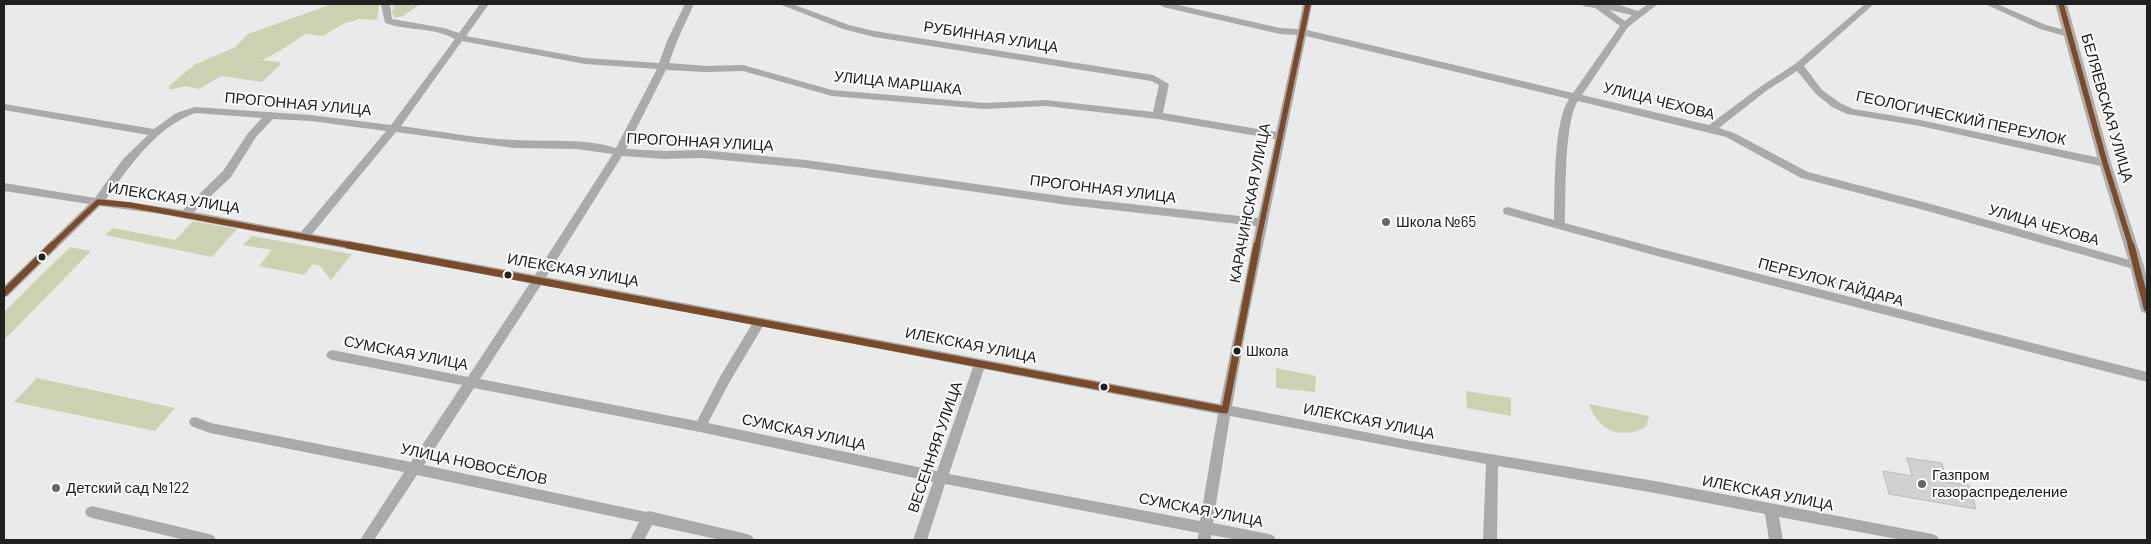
<!DOCTYPE html>
<meta charset="utf-8">
<style>
body{margin:0}
#map{position:relative;width:2151px;height:544px;overflow:hidden;background:#eaeaea;font-family:Barlow,sans-serif}
canvas{display:block}
.frame{position:absolute;inset:0;border:5px solid #202021;pointer-events:none}
</style>
<div id="map">
<canvas width="2151" height="544"></canvas>
<div class="frame"></div>
</div>
<script>
const c = document.querySelector('canvas').getContext('2d');
c.lineJoin = 'round';
function fill(path, color) {
  c.fillStyle = color;
  c.fill(path, 'evenodd');
}
function trace(path, color, width, dash) {
  c.strokeStyle = color;
  c.lineWidth = width;
  c.lineCap = dash ? 'butt' : 'round';
  c.setLineDash(dash || []);
  c.stroke(path);
}
function drawText(font, color, halo, rows, align = 'center') {
  c.font = font + ' Barlow,sans-serif';
  c.lineWidth = 4;
  c.setLineDash([]);
  c.textBaseline = 'middle';
  c.strokeStyle = halo;
  c.fillStyle = color;
  for (const [text, x, y, turn = 0] of rows) {
    c.save();
    c.translate(x, y);
    c.rotate((+turn || 0) * Math.PI / 180);
    c.textAlign = isNaN(turn) ? turn : align;
    if (halo) c.strokeText(text, 0, 0);
    c.fillText(text, 0, 0);
    c.restore();
  }
}
fill(new Path2D(`
 M332 4H379L377 20 359 19 343 24 323 36 305 34 280 51 262 60 280 62V65L262 82 221 76 199 89 185 86 170 90 169 86 194 65 235 47 248 34Z
 M394 4H420L403 16 395 18 392 13Z
 M193 221 237 229 212 257 105 235 113 228 175 240Z
 M252 236 352 254 331 280 320 266 313 264 304 275 259 266 272 250 243 245Z
 M70 247 91 251 4 340V312Z
 M1276 368 1316 376 1315 392 1276 388Z
 M37 378 175 408 155 431 14 402Z
 M1466 391 1511 398V416L1467 408Z
 M1589 404 1649 416 1646 427C1621 440 1598 431 1589 404Z`), '#ccd2b1');
const building = new Path2D(`
 M1907 458 1942 463 1947 482 1969 485 1976 509 1889 494 1883 471 1912 476Z`);
fill(building, '#d1d1d1');
trace(building, '#bababa', 1);
fill(new Path2D(`
 M381 4H390L392 19 444 28 459 33 480 4H489L466 36 585 58 659 63 667 41 685 4H694L677 41 669 63 706 66 743 65 832 90 985 103 1046 100 1153 112 1159 85 1151 81 874 37 843 29 779 4H792L849 25 874 31 1153 75 1169 84 1163 113 1276 132 1297 35 1280 34 1163 7 1159 4H1174L1280 28 1298 29 1303 4H1312L1307 30 1573 93 1620 26 1595 8 1583 6 1582 4 1619 5 1638 11 1648 4H1658L1628 27 1582 95 1709 125 1760 87 1795 64 1865 4H1874L1804 66 1822 90 1840 103 1853 109 1920 120 2105 159 2110 163 2109 166 2105 167 1920 126 1847 114 1832 107 1816 94 1797 71 1766 91 1719 128 1734 133 1808 172 1931 204 2137 262 2141 263 2143 266 2141 269 2137 270 1931 212 1801 178 1726 137 1578 101C1564 122 1566 195 1565 223L1657 248 2147 372V382L1657 256 1504 214 1503 211 1504 208 1508 207 1554 220C1555 189 1553 123 1569 99L1306 36 1246 328 1232 406 1411 441 1655 481 1932 534 1937 536 1939 540H1902L1779 517 1783 540H1769L1765 514 1655 493 1498 466 1497 540H1483L1486 464 1230 416 1213 523 1269 534 1274 536 1276 540H1238L1211 535V540H1197L1199 533 945 484 927 540H913L933 482 700 432 474 388 424 465 646 512 649 511 747 534 752 536 754 540H721L652 525 644 540H630L639 522 417 475 374 540H360L404 472 210 433 191 426 189 422 191 418 195 417 211 423 411 462 462 385 332 360 328 358 326 355 328 352 332 350 468 377 530 283 161 214 100 206 8 296 4 297V286L89 204 4 191V183L95 198 123 159 148 135 4 110V104L154 129 176 113 195 107 311 115 391 125 455 39C434 27 407 31 385 23ZM1609 10 1632 15 1625 21ZM462 41 585 64 657 69 616 148C584 138 549 142 516 140 478 139 439 131 401 126ZM666 70 706 72 743 71 832 96 985 109 1046 106 1157 119 1275 139 1258 218 1068 197 806 160 702 150 664 151 626 149ZM195 113 262 118 248 133 223 171 183 210 106 199C129 167 156 127 195 113ZM273 119 311 121 386 131 301 232 194 212 231 177 256 137ZM396 132 514 148 576 149 613 154 535 275 312 234ZM622 156 664 159 702 158 806 168 1068 205 1256 226 1220 404 546 277ZM541 285 752 324 721 375 697 421 480 379ZM763 326 973 367 937 471 708 423 729 383ZM984 369 1218 414 1200 521 949 474Z
 M1985 4H1997L2046 25 2072 32 2074 34 2069 37 2040 29Z
 M92 506 209 534 214 536 216 540H185L92 518 87 516 85 512 87 508Z`), '#aaa');
fill(new Path2D(`
 M2055 4H2067L2111 163 2144 266 2147 280V314L2142 312 2140 308 2130 266 2099 163Z`), '#aeaeae');
trace(new Path2D(`
 M2061 4 2105 163 2131 246
 M52 246 98 202 130 205 354 246
 M1257 246 1308 4`), '#7a4b2a', 5.5);
trace(new Path2D(`
 M348 245 1225 410 1257 245
 M2131 245 2147 308
 M4 293 53 245`), '#7a4b2a', 7);
for (const [x, y, r, color] of [
 [1386,222,5,"#676767"],
 [42,257,4.5,"#202021"],
 [508,275,4.5,"#202021"],
 [1237,351,4.5,"#202021"],
 [1104,387,4.5,"#202021"],
 [1922,484,5,"#676767"],
 [56,488,5,"#676767"]
]) {
  const dot = new Path2D();
  dot.arc(x, y, r, 0, 2 * Math.PI);
  c.fillStyle = color;
  c.fill(dot);
  trace(dot, '#fff', 2);
}
drawText('14px', '#202021', '#fff', [
 ["Школа",1246,351]
], 'left');
drawText('15px', '#202021', '#fff', [
 ["РУБИННАЯ УЛИЦА",991,37,9],
 ["УЛИЦА МАРШАКА",898,83,6],
 ["УЛИЦА ЧЕХОВА",1659,101,14],
 ["ПРОГОННАЯ УЛИЦА",298,104,5],
 ["БЕЛЯЕВСКАЯ УЛИЦА",2107,108,74],
 ["ГЕОЛОГИЧЕСКИЙ ПЕРЕУЛОК",1961,118,12],
 ["ПРОГОННАЯ УЛИЦА",700,142,3],
 ["ПРОГОННАЯ УЛИЦА",1103,189,7],
 ["ИЛЕКСКАЯ УЛИЦА",174,198,9],
 ["КАРАЧИНСКАЯ УЛИЦА",1250,203,-79],
 ["УЛИЦА ЧЕХОВА",2044,225,16],
 ["ИЛЕКСКАЯ УЛИЦА",573,270,10],
 ["ПЕРЕУЛОК ГАЙДАРА",1831,282,15],
 ["ИЛЕКСКАЯ УЛИЦА",971,345,11],
 ["СУМСКАЯ УЛИЦА",406,353,11],
 ["ИЛЕКСКАЯ УЛИЦА",1369,421,11],
 ["СУМСКАЯ УЛИЦА",804,432,12],
 ["ВЕСЕННЯЯ УЛИЦА",935,447,-71],
 ["УЛИЦА НОВОСЁЛОВ",474,464,12],
 ["ИЛЕКСКАЯ УЛИЦА",1768,493,11],
 ["СУМСКАЯ УЛИЦА",1201,510,11]
]);
drawText('15px', '#202021', '#fff', [
 ["Школа №65",1396,222],
 ["Газпром",1932,475],
 ["газораспределение",1932,492],
 ["Детский сад №122",66,488]
], 'left');
</script>
